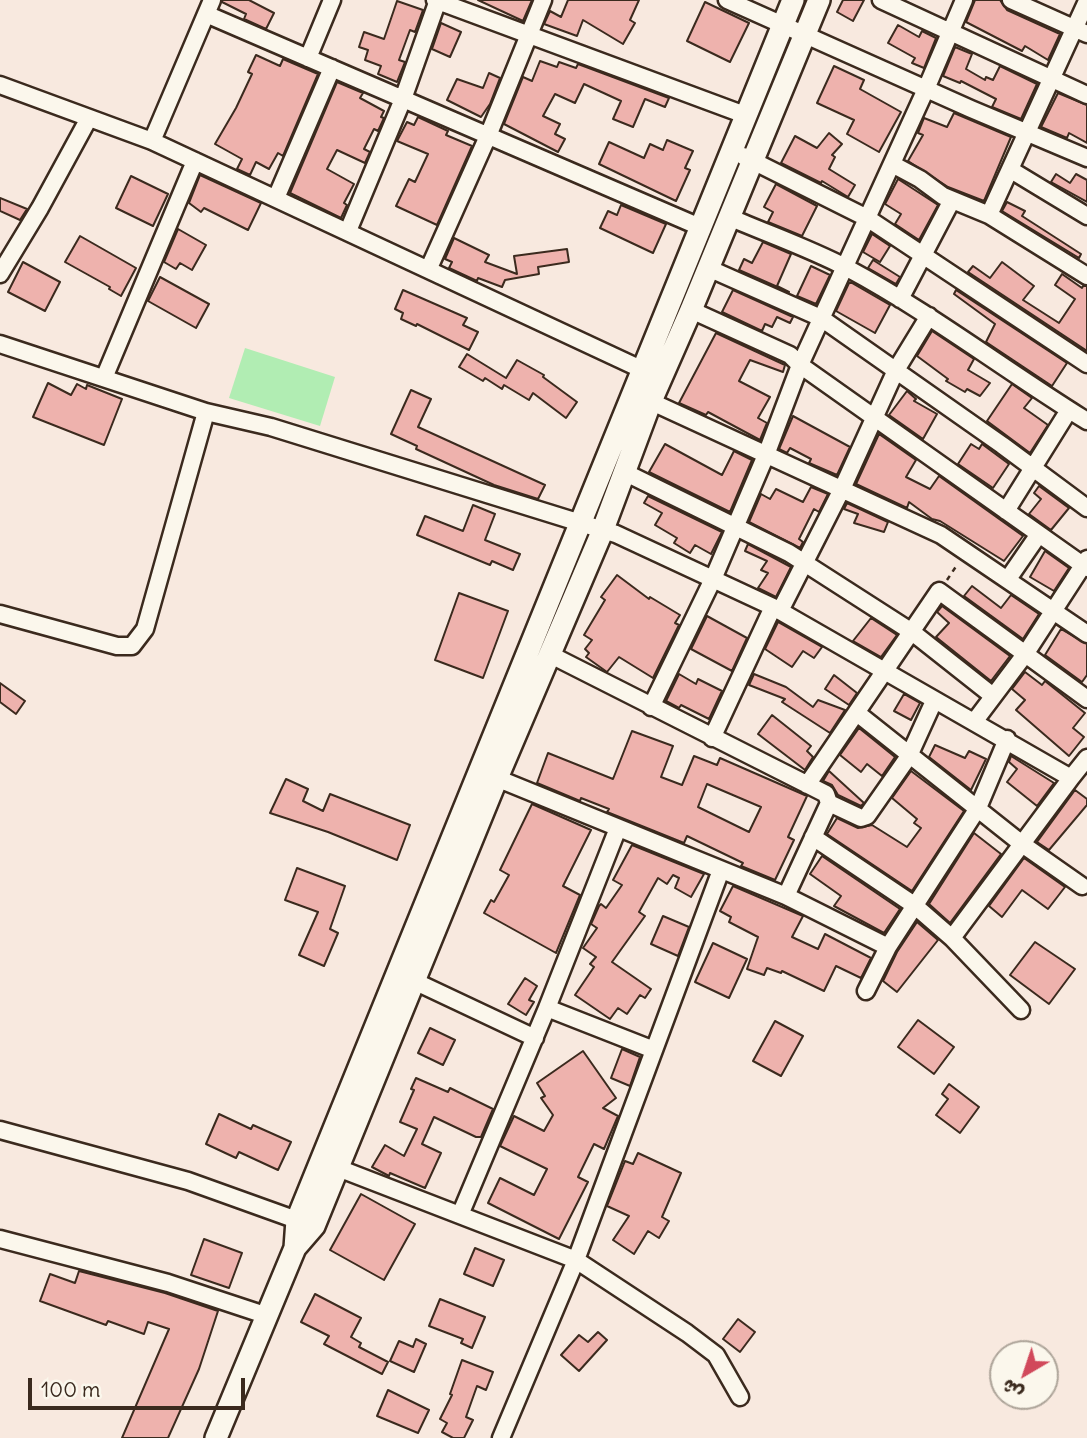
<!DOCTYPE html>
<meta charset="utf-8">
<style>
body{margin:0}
#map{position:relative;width:1087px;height:1438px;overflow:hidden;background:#f8e9df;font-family:Delius,"Playpen Sans Arabic",sans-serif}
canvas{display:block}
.north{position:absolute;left:989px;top:1340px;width:70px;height:70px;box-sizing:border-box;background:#fbf7ec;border:2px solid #aea59a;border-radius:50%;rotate:219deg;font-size:19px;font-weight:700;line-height:28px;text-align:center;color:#3b2a1e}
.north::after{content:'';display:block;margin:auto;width:24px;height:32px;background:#d1495b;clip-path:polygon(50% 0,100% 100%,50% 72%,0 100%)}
.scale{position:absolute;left:28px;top:1378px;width:217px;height:32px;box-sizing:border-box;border:4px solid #3b2a1e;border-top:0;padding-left:9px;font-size:21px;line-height:24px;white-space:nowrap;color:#3b2a1e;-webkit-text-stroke:5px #fbf7ec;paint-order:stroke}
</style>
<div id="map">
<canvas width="1087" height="1438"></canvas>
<div class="north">ش</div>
<div class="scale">100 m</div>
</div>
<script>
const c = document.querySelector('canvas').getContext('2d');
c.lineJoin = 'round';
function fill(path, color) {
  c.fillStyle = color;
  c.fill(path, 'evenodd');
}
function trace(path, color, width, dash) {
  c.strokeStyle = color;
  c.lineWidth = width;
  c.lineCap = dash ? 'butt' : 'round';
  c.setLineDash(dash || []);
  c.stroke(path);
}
fill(new Path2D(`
 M245 348 335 377 320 426 229 398Z`), '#b1edb3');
const building = new Path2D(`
 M222 0H249L274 13 266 29 244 19 246 14 222 2Z
 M478 0H532L523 21Z
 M568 0H639L630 20 635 23 623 44 583 20 577 36 544 24 550 11 561 17Z
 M843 0H864L853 21 837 12Z
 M975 0H1000L1007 10 1060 34 1048 60 1025 46 1022 51 966 22Z
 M397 1 423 10 415 32 410 30 399 60 405 62 397 82 378 74 381 66 365 60 368 50 359 47 364 32 384 39Z
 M705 2 749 23 730 62 687 41Z
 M441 23 461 32 450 57 432 49Z
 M898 25 919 37 922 31 936 38 924 68 912 63 915 58 888 43Z
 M955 47 972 54 966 69 985 80 986 77 993 80 1000 66 1037 84 1021 119 992 107 996 99 961 81 960 83 943 76Z
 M256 55 280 66 283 59 318 74 283 156 278 153 269 169 256 162 250 175 237 169 242 159 215 144 236 108 252 74 248 72Z
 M540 61 557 67 559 62 576 68 578 64 669 98 665 107 645 99 633 127 613 119 621 101 584 84 575 103 555 94 543 116 560 124 555 134 565 139 558 152 504 124 523 77 532 81Z
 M834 66 864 80 860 89 901 112 879 152 847 134 854 120 817 103Z
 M489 73 500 78 490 104 481 117 447 100 457 79 483 88Z
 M337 82 363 93 360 98 384 111 381 117 384 118 378 131 374 129 364 149 370 152 365 163 337 150 327 169 354 184 344 203 347 205 341 218 290 193Z
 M1058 93 1087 105V143L1069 133 1067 138 1041 127Z
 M954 113 1011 137 984 201 948 187 908 161 923 135 918 133 924 118 947 127Z
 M418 117 448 131 446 135 472 146 437 225 396 206 409 179 415 182 428 154 397 141 407 122 414 125Z
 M829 133 842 144 832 155 835 157 829 169 855 185 848 197 822 181 821 183 781 163 795 136 817 148Z
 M667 140 693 151 685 168 690 170 676 201 599 164 609 142 644 158 650 144 663 150Z
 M1056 174 1070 183 1076 174 1087 180V202L1051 182Z
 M200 175 261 203 248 230 204 208 201 212 189 203Z
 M131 176 168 194 153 226 116 208Z
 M898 179 938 205 919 240 895 224 901 214 885 204Z
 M776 184 817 206 802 236 768 222 773 212 764 207Z
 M0 198 27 209 20 220 0 211Z
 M1007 202 1025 211 1022 216 1081 254 1079 258 1002 211Z
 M621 205 666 224 653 253 600 228 608 211 617 215Z
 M178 229 206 245 192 270 180 263 176 269 164 262Z
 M872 234 890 246 880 262 863 252Z
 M80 236 136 268 121 296 109 289 110 287 65 262Z
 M454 238 489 255 485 262 517 274 514 256 567 249 569 262 538 267 539 274 505 280 502 287 478 278 477 281 449 268 452 262 445 259Z
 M763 242 791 254 777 286 789 292 739 270 744 259 752 263Z
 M873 260 900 277 896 284 868 268Z
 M23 262 60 282 45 311 8 292Z
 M1002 262 1034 286 1023 300 1059 323 1075 299 1055 285 1062 274 1082 288 1083 286H1087V351L968 272 973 266 990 278Z
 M811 266 830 275 816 304 797 296Z
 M160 277 209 304 196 328 148 301Z
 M849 283H852L890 305 875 333 836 311Z
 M403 290 467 318 463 325 478 332 469 350 417 324 416 326 401 319 403 313 395 309Z
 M733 290 793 317 790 323 777 317 772 327 765 324 762 331 722 312Z
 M956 290 1067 363 1052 386 986 342 995 324 954 294Z
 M932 331 974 359 968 370 990 383 980 396 967 389 965 392 946 381 948 379 917 356Z
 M716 333 785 365 783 372 750 360 739 381 770 397 758 418 767 423 760 440 708 412 706 415 679 403Z
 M467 354 506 378 517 360 544 375 543 377 577 402 566 418 533 393 529 400 504 385 502 389 485 378 483 381 459 367Z
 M48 383 71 395 77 384 86 389 87 385 122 399 104 445 33 417Z
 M1012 384 1032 398 1024 408 1048 425 1030 453 987 421Z
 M411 390 431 399 418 427 545 485 538 499 494 485 416 449 417 446 391 434Z
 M907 391 916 399 914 401 937 414 923 439 889 415Z
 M793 416 850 447 837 475 809 463 811 459 790 448 787 453 779 449Z
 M879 434 916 460 906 477 930 489 939 476 1023 536 1004 561 940 521 932 519 909 502 907 508 856 484Z
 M665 444 722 475 734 451 752 460 730 512 649 472Z
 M971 444 979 449 982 444 1009 464 993 488 958 464Z
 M1039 486 1069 508 1051 530 1029 514 1041 499 1034 493Z
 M811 487 828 494 819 512 814 509 799 539 803 542 800 548 749 522 761 494 770 499 776 489 803 502Z
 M648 496 722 532 711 554 695 545 690 553 674 543 677 538 655 525 662 513 644 503Z
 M847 503 888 522 884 532 854 523 858 514 844 509Z
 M473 505 495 514 485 540 520 554 513 570 492 561 490 565 417 535 425 516 463 531Z
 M748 544 791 567 776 597 758 588 768 573 761 570 767 561 745 551Z
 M1045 551 1069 568 1054 591 1030 577Z
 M617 575 649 599 650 597 680 615 675 623 679 625 653 678 619 657 607 672 586 657 589 653 585 649 592 640 584 635 605 600 601 597Z
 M972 586 1001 608 1011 595 1039 614 1023 639 964 596Z
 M459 593 508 611 483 678 435 660Z
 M942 606 1010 656 991 681 936 637 949 623 937 612Z
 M707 616 747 638 732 671 691 649Z
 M871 618 897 635 881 657 853 641Z
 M778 622 822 647 814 658 803 651 792 667 765 649Z
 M1061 629 1087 644V675L1082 682 1045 655Z
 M1025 672 1042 685 1045 681 1085 713 1073 728 1084 737 1069 756 1016 710 1025 700 1012 689Z
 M679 674 696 684 698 679 722 691 709 719 681 705 679 708 666 701Z
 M754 674 786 687 813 707 818 700 845 710 830 733 782 702 785 699 749 685Z
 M834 675 857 693 849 705 825 689Z
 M0 683 25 701 16 714 0 702Z
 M904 694 920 703 911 720 894 711Z
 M772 715 811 746 807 751 813 757 805 770 758 734Z
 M859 728 895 757 882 776 867 764 861 772 840 755Z
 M632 731 673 746 661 777 682 785 694 756 717 765 720 758 807 796 788 837 794 840 775 880 741 866 743 863 687 836 684 843 607 812 609 809 581 798 580 801 537 783 548 753 613 779ZM707 784 761 807 749 832 698 807Z
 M935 745 965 758 969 751 986 759 971 790 929 757Z
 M1011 756 1054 783 1037 806 1007 782 1017 769 1009 762Z
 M829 771 864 803 861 806 838 795 832 785 823 781Z
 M911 771 964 811 912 891 827 834 837 818 858 828 872 825 907 847 921 828 914 823 917 819 892 798Z
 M286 779 308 789 303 801 323 811 330 794 410 825 397 860 328 832 270 813Z
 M1075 790 1087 799V805L1049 850 1037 842Z
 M532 804 591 830 563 886 580 895 556 953 484 913 491 900 494 902 509 875 500 870Z
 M974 833 1001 854 950 923 929 904Z
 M632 845 704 874 691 897 675 888 679 878 673 875 667 884 658 878 639 912 645 916 612 962 651 989 645 998 640 995 627 1014 618 1008 610 1019 575 995 594 967 590 964 596 957 583 948 597 928 591 924 599 906 601 904 606 908 622 885 613 880Z
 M822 856 900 909 884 933 834 906 841 896 810 874Z
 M1024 858 1065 887 1048 909 1022 890 1002 917 989 906Z
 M297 868 345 886 330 929 338 933 324 966 299 955 318 912 285 900Z
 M733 886 803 916 792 937 818 949 825 934 871 958 861 978 836 966 824 991 782 971 781 973 767 968 764 975 747 969 758 937 729 922 731 917 720 911Z
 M663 916 689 927 678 956 651 944Z
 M917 922 938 940 897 992 883 981 897 952Z
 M1035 942 1075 969 1049 1004 1010 975Z
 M713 943 747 959 729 998 695 982Z
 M525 978 537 986 529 1000 534 1002 526 1015 508 1004Z
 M918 1020 954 1047 934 1074 898 1047Z
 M775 1021 803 1036 781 1076 753 1061Z
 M430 1028 455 1040 443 1065 418 1053Z
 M622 1049 640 1057 630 1086 611 1078Z
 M583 1051 616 1098 603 1108 618 1116 604 1149 594 1144 578 1177 588 1182 559 1239 488 1203 500 1178 534 1195 547 1169 500 1146 514 1116 544 1131 553 1115 541 1098 545 1096 537 1083Z
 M416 1078 448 1092 450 1088 493 1109 481 1137H476L434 1117 422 1144 441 1153 425 1188 390 1173 389 1176 372 1167 385 1145 404 1156 417 1129 400 1122 414 1090 411 1089Z
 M949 1084 979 1107 960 1133 936 1115 948 1099 942 1094Z
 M219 1114 251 1129 253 1125 291 1142 278 1170 239 1152 236 1158 206 1144Z
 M638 1153 681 1173 662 1217 669 1221 659 1238 648 1231 634 1254 613 1240 629 1216 607 1206 625 1161 633 1164Z
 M361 1194 415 1224 384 1280 330 1250Z
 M204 1239 242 1253 229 1288 191 1275Z
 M475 1248 504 1260 493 1286 464 1274Z
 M79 1271 165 1293 218 1311 199 1369 168 1438H122L169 1329 148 1322 144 1334 108 1321 106 1325 40 1301 50 1274 75 1283Z
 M315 1294 361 1318 351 1337 361 1343 359 1347 388 1362 382 1374 324 1344 329 1336 301 1322Z
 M440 1299 485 1317 472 1348 461 1343 463 1339 429 1326Z
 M738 1319 755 1332 740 1352 723 1339Z
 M598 1332 607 1340 579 1371 561 1355 579 1335 588 1342Z
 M416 1339 426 1344 414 1372 390 1361 399 1341 413 1347Z
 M462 1360 493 1372 486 1390 477 1386 466 1417 473 1420 464 1438H453L442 1432 447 1423 440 1419 452 1395 450 1394Z
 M388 1390 429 1410 418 1433 377 1416Z`);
fill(building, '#eeb2ad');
trace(building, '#3b2a1e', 2);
const street = new Path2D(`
 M435 0 745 115
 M727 0 971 109 1087 158
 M881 0 1087 95
 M1011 0 1087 34
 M206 14 700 227
 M308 58 332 0
 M0 85 152 141 643 370
 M152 141 212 0
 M743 156 867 218 1087 364
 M892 164 920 179 943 196 989 215 1087 276
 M1011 170 1087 216
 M276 198 332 68
 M989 215 1087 1
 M729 217C768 234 809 248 847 268 931 313 1006 371 1087 421
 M348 231 403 99 438 0
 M429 268 488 136 543 0
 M708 268 821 318 1002 445 1087 508
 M0 274 40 208 89 118
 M900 299 952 200
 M691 310 790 355 800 365 1087 568
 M0 344 206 412 271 427 616 534 773 607 1071 778 1087 758
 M104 378 195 161
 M641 397 941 535 1087 634
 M624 472 789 553 912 632 993 696
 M1006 511 1069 410
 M1008 579 1039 534
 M780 611 842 489 896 370 929 316
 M0 614 117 646H132L145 629 206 412
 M549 654 826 794 829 803 786 896
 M651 707 713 579 766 455 800 365 926 89 964 0
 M857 713 1022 844 1082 886
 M974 722 1026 653 1087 559
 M712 738 773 607
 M489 775 786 896 888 947 978 808 1007 739
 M807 785 939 591 1087 699
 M829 803 861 818 867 816 909 756 934 701
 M618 828 547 1008 654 1050
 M813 837 914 905 952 938 1021 1010
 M952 938 1071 778
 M414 981 535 1038
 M866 991 888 947
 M0 1130 188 1181 305 1223
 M338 1168 576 1260 721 870
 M460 1215 547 1008
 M0 1239 168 1283 268 1316
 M501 1438 576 1260 687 1333 716 1355 740 1397`);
const secondary = new Path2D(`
 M295 1248 297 1220 793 0
 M216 1438 295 1248 314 1226 497 778 602 532 651 401 691 310 819 0`);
trace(street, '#3b2a1e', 21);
trace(secondary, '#3b2a1e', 26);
trace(new Path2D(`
 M947 580 957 565`), '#3b2a1e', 2.5, [5, 5]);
trace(street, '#fbf7ec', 16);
trace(secondary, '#fbf7ec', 21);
</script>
